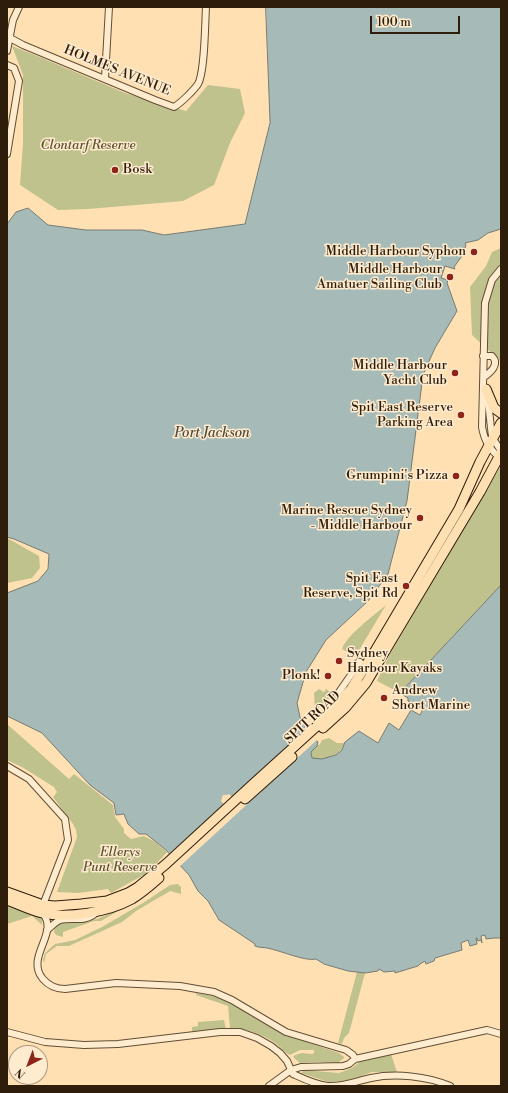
<!DOCTYPE html>
<style>
body{margin:0}
#map{position:relative;width:508px;height:1093px;overflow:hidden;background:#ffe0b3;font-family:"Libre Bodoni",serif}
canvas{display:block}
.frame{position:absolute;inset:0;border:8px solid #2e1d0b;pointer-events:none}
.north{position:absolute;left:8px;top:1045px;width:40px;height:40px;box-sizing:border-box;background:#ffebce;border:1px solid #ab9980;border-radius:50%;rotate:222deg;font-size:11px;font-weight:700;line-height:16px;text-align:center;color:#2e1d0b}
.north::after{content:'';display:block;margin:auto;width:14px;height:18px;background:#8f2418;clip-path:polygon(50% 0,100% 100%,50% 72%,0 100%)}
.scale{position:absolute;left:370px;top:16px;width:90px;height:18px;box-sizing:border-box;border:2px solid #2e1d0b;border-top:0;padding-left:5px;font-size:12px;line-height:14px;white-space:nowrap;color:#2e1d0b;-webkit-text-stroke:3px #ffebce;paint-order:stroke}
</style>
<div id="map">
<canvas width="508" height="1093"></canvas>
<div class="frame"></div>
<div class="north">N</div>
<div class="scale">100 m</div>
</div>
<script>
const c = document.querySelector('canvas').getContext('2d');
c.lineJoin = 'round';
function fill(path, color) {
  c.fillStyle = color;
  c.fill(path, 'evenodd');
}
function trace(path, color, width, dash) {
  c.strokeStyle = color;
  c.lineWidth = width;
  c.lineCap = dash ? 'butt' : 'round';
  c.setLineDash(dash || []);
  c.stroke(path);
}
function drawText(font, color, halo, rows, align = 'center') {
  c.font = font + ' "Libre Bodoni",serif';
  c.lineWidth = 3;
  c.setLineDash([]);
  c.textBaseline = 'middle';
  c.strokeStyle = halo;
  c.fillStyle = color;
  for (const [text, x, y, turn = 0] of rows) {
    c.save();
    c.translate(x, y);
    c.rotate((+turn || 0) * Math.PI / 180);
    c.textAlign = isNaN(turn) ? turn : align;
    if (halo) c.strokeText(text, 0, 0);
    c.fillText(text, 0, 0);
    c.restore();
  }
}
fill(new Path2D(`
 M12 46 42 58 125 93 186 111 208 85 240 89 245 113 230 143 214 185 183 201 88 209 58 210 20 185 23 144V75Z
 M501 248V362L472 335 470 287 486 266 492 252Z
 M501 466V585L400 693 377 681 390 654Z
 M7 538 39 556 40 568 32 578 7 583Z
 M386 605 355 657 342 649C346 636 374 615 386 605Z
 M319 689 324 692 326 689 334 694 315 711 314 693Z
 M7 724 69 779 74 774 113 805 115 817 124 829V833L131 839 144 836 155 842 167 852 149 872 111 893 108 889 78 893 57 892 77 837 76 830 73 824 53 797 57 792 54 787 22 767 7 760Z
 M329 738 337 743H345C338 757 328 762 312 758L311 752 314 748 320 744 322 740Z
 M178 884 181 887V894L170 891 136 911 122 922 69 946H57L46 954 44 963 43 960 45 953 55 944 75 940 102 927 143 903 170 885Z
 M137 900 101 921H94L63 932V937L56 935 54 932 55 928 59 923 97 919 111 913Z
 M7 906 23 912 39 916 42 921V925L32 916 7 924Z
 M357 972 365 973 349 1033 344 1038 342 1044 338 1043Z
 M196 993 213 996 240 1006 292 1037 339 1053 344 1057V1058L338 1063 316 1062 300 1063 293 1057 295 1055 302 1053 312 1054 314 1053V1050H300L290 1055C284 1052 281 1047 275 1043 262 1034 245 1028 230 1028L228 1006 196 995Z
 M224 1020 226 1029 192 1032V1027L198 1026V1022Z
 M391 1054 397 1072H372L359 1077 342 1081 328 1082 301 1073 304 1070 339 1073 352 1068 361 1061Z`), '#bfc28d');
const water = new Path2D(`
 M266 7H501V229L488 233 478 240 465 243 466 245 465 248H462L459 254 462 256 454 267 455 269 445 266 441 278 448 280 447 283 457 311 435 348 423 375 407 501 388 574 368 601 326 640 306 672 297 703 300 717 305 726V730L318 742 317 746 311 752 312 758 322 759 336 755 342 750 345 742 359 731 378 743 389 723 399 730 411 710 420 715 423 709 408 701V698L400 693 501 585V938H494L486 939 485 935 481 936 482 943 481 940 478 941 477 938H476L477 944 470 946 468 940 461 943 462 950 435 958 434 961 426 964 425 961 420 964 418 966 395 973V971L384 972 379 969 378 971 365 973 348 971 324 964 316 959C306 962 279 950 267 948 263 947 259 948 255 946V944L219 920 208 901 198 891 189 875 166 850 146 834H139L128 824 124 814 116 815 114 803 90 785 42 733 7 716V593L38 581 48 569 49 554 14 539 7 537V224L16 212 28 208 48 225 86 230H142L164 235 245 224 270 123Z`);
fill(water, '#a6bab8');
trace(water, '#767b73', 1);
fill(new Path2D(`
 M307 729 318 739 179 867 168 855 224 804 221 801 223 795H227L229 794 232 797Z`), '#ffe0b3');
const minor = new Path2D(`
 M10 38 23 45 155 100 174 107C181 103 194 90 198 84 205 72 205 22 206 7
 M7 51 13 20 19 7
 M7 65 14 68 19 81 7 154
 M105 78 109 7
 M483 356H492C500 364 491 372 484 377
 M488 401 492 437 501 451
 M499 457C489 449 484 440 482 427L485 303 492 280 501 269
 M337 695 360 662
 M7 766 29 779 65 819 68 840 43 905
 M42 913C61 932 24 957 43 979 49 986 56 989 65 989L116 983 180 986 214 992 232 1000 286 1032 346 1050 353 1055 355 1059
 M47 930C51 927 55 922 60 920 74 917 85 923 97 912
 M7 1032 45 1042 84 1045 118 1044 220 1032H240L257 1038 271 1046 280 1053 287 1061 293 1074C304 1079 316 1085 328 1086 342 1087 357 1081 371 1078 395 1073 427 1076 450 1086
 M269 1086 291 1070 301 1067 343 1066 349 1064 355 1059 487 1030 501 1034`);
const highway = new Path2D(`
 M486 389 494 408 501 413
 M323 728 345 708 366 683 480 492 501 453
 M245 799 292 757
 M7 892 43 905 55 906 81 904 107 901 128 893 138 887 166 864 253 784 317 726 351 689 375 651 459 509 480 462 501 423
 M7 900C18 904 30 910 42 913 68 919 108 912 132 899 142 893 150 886 159 878`);
trace(minor, '#624e35', 8);
trace(highway, '#2e1d0b', 11);
trace(minor, '#ffebce', 6);
trace(highway, '#ffe0b3', 9);
for (const [x, y, r, color] of [
 [115,170,4,"#8f2418"],
 [474,252,4,"#8f2418"],
 [450,277,4,"#8f2418"],
 [455,373,4,"#8f2418"],
 [461,415,4,"#8f2418"],
 [456,476,4,"#8f2418"],
 [420,518,4,"#8f2418"],
 [406,586,4,"#8f2418"],
 [339,661,4,"#8f2418"],
 [328,676,4,"#8f2418"],
 [384,698,4,"#8f2418"]
]) {
  const dot = new Path2D();
  dot.arc(x, y, r, 0, 2 * Math.PI);
  c.fillStyle = color;
  c.fill(dot);
  trace(dot, '#ffebce', 1.5);
}
drawText('13px', '#2e1d0b', '#ffebce', [
 ["HOLMES AVENUE",117,71,22],
 ["SPIT ROAD",313,718,-43]
]);
drawText('italic 13px', '#5a4f32', '#ffebce', [
 ["Clontarf Reserve",88,146],
 ["Ellerys",120,853],
 ["Punt Reserve",120,868]
]);
drawText('13px', '#2e1d0b', '#ffebce', [
 ["Bosk",123,170,"left"],
 ["Middle Harbour Syphon",466,252],
 ["Middle Harbour",442,270],
 ["Amatuer Sailing Club",442,285],
 ["Middle Harbour",447,366],
 ["Yacht Club",447,381],
 ["Spit East Reserve",453,408],
 ["Parking Area",453,423],
 ["Grumpini's Pizza",448,476],
 ["Marine Rescue Sydney",412,511],
 ["- Middle Harbour",412,526],
 ["Spit East",398,579],
 ["Reserve, Spit Rd",398,594],
 ["Sydney",347,654,"left"],
 ["Harbour Kayaks",347,669,"left"],
 ["Plonk!",320,676],
 ["Andrew",392,691,"left"],
 ["Short Marine",392,706,"left"]
], 'right');
drawText('italic 14px', '#524c3f', '#ffebce', [
 ["Port Jackson",212,434]
]);
</script>
